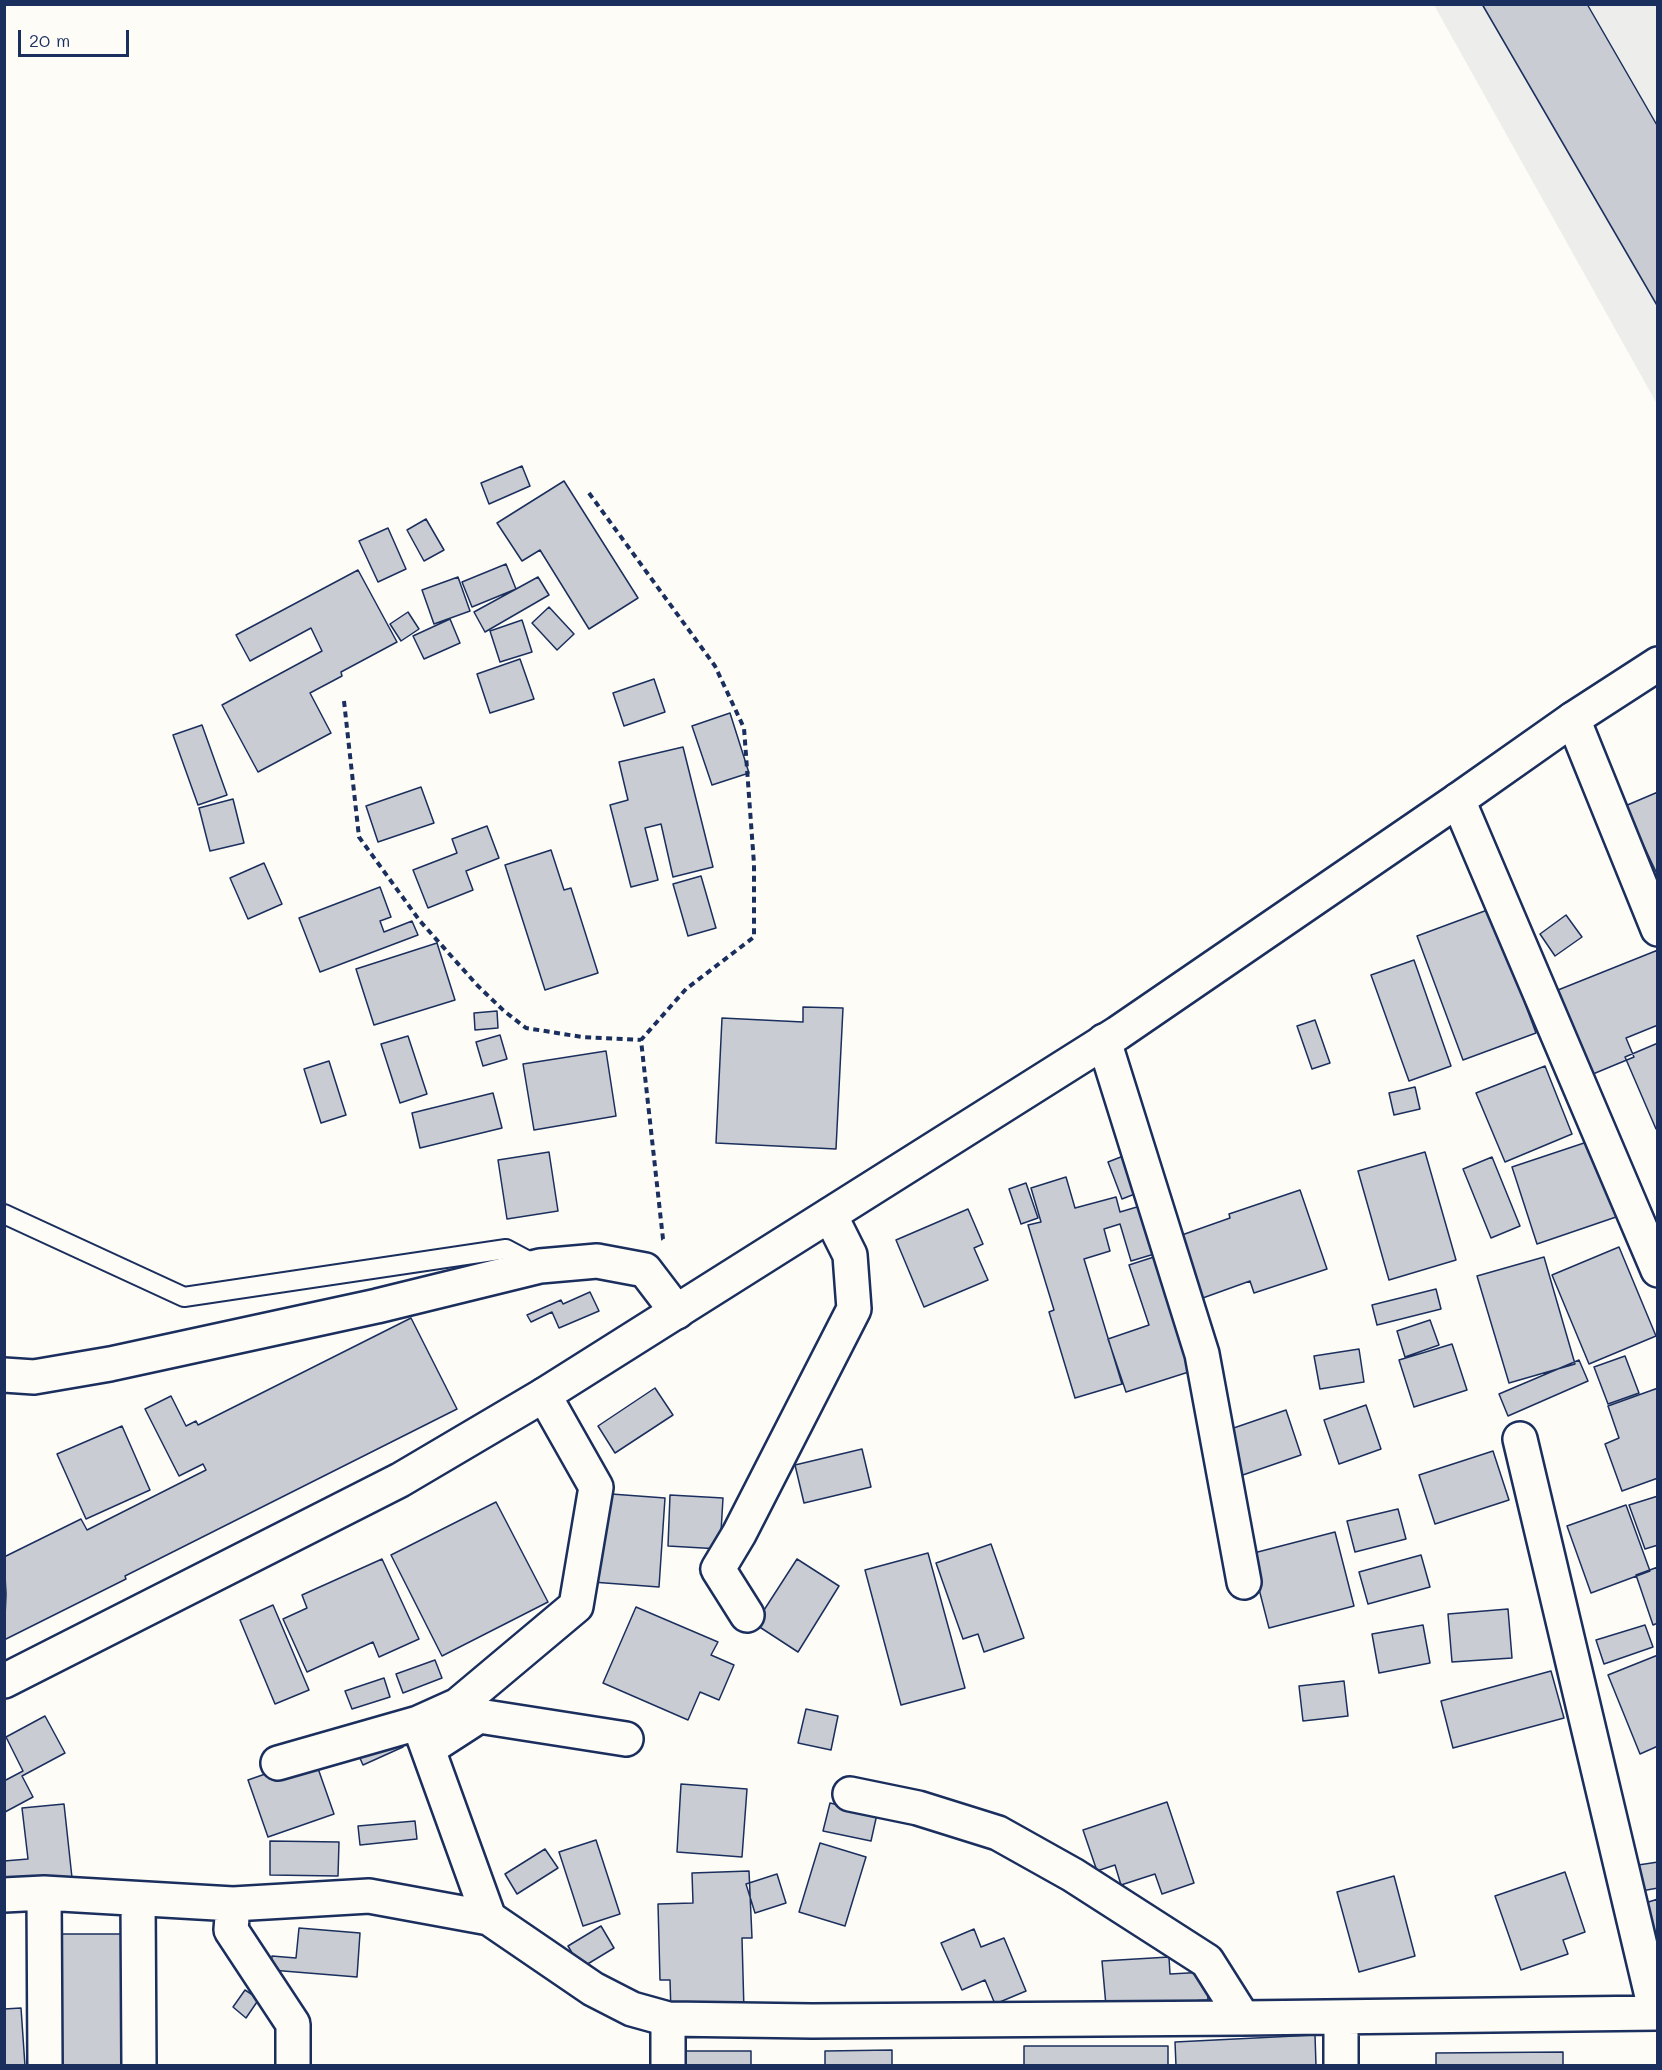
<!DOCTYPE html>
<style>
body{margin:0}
#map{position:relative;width:1662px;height:2070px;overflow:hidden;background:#fdfcf7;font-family:Mali,sans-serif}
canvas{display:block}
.frame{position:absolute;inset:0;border:6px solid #1b2f5e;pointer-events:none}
.scale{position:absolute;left:18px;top:30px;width:111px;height:27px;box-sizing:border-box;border:3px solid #1b2f5e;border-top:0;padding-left:8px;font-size:18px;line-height:21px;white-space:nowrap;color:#1b2f5e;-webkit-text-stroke:4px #fdfcf7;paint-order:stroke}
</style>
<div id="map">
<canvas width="1662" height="2070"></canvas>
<div class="frame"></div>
<div class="scale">20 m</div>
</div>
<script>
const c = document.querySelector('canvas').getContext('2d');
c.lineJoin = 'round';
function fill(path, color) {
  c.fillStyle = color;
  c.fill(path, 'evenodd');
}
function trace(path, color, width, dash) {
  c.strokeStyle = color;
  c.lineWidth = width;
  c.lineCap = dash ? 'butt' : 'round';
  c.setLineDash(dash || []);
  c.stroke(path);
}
fill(new Path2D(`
 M1434 5H1657V404Z`), '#edeeec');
const building = new Path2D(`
 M1482 4H1587L1658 127V307Z
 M522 466 530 486 489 504 481 483Z
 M564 481 638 598 589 629 540 550 522 561 497 523Z
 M426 519 444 550 424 561 407 530Z
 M388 528 406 569 378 582 359 541Z
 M506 564 516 589 472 607 462 582Z
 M358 570 397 642 341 672 342 676 310 693 331 733 258 772 222 705 322 651 311 628 250 661 236 635Z
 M458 577 470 611 434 624 422 590Z
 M538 577 549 595 485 632 474 612Z
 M549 607 574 634 557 650 532 623Z
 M408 612 419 629 401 641 390 624Z
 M450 619 460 643 424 659 413 636Z
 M522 620 532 652 500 662 490 631Z
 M520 659 534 699 490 713 477 674Z
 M654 679 665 712 624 726 613 693Z
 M730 713 749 773 712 785 692 726Z
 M202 725 227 795 198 805 173 735Z
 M683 747 713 867 673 877 661 824 645 828 658 880 631 887 610 805 628 800 619 762Z
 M421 787 434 823 378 842 366 806Z
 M1658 792V876L1625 806Z
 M233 799 244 843 210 851 199 808Z
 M487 826 499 858 466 871 473 890 428 908 413 870 457 853 452 839Z
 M551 850 564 890 571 888 598 973 545 990 505 865Z
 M264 863 282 904 248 919 230 878Z
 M701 876 716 928 688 936 673 884Z
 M380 887 391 917 380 921 384 932 412 921 418 935 320 972 299 918Z
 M1490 909 1536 1033 1463 1060 1417 936Z
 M1566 915 1582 937 1555 956 1540 934Z
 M437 943 455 1000 374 1025 356 969Z
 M1658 950V1025L1626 1038 1634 1057 1593 1074 1558 990Z
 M1414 960 1451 1066 1409 1081 1371 975Z
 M803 1007 843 1008 836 1149 716 1143 722 1018 803 1022Z
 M497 1011 498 1028 475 1030 474 1013Z
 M1315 1020 1330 1063 1312 1069 1297 1026Z
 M500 1035 507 1059 483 1066 476 1042Z
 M408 1036 427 1094 400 1103 381 1044Z
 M1658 1043V1128L1656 1129 1625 1057Z
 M606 1051 616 1116 534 1130 523 1064Z
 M329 1061 346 1115 321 1123 304 1069Z
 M1545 1066 1572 1134 1505 1162 1476 1093Z
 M1415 1087 1420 1109 1394 1115 1389 1093Z
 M493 1093 502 1128 420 1148 412 1113Z
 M1593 1140 1619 1216 1537 1244 1512 1167Z
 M549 1152 558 1211 507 1219 498 1160Z
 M1425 1152 1456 1260 1389 1280 1358 1171Z
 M1131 1153 1145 1190 1122 1199 1108 1162Z
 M1492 1157 1520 1226 1491 1238 1463 1169Z
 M1066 1177 1075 1208 1116 1197 1120 1212 1147 1204 1161 1252 1131 1261 1120 1224 1104 1229 1110 1251 1084 1259 1122 1384 1075 1398 1049 1312 1054 1310 1028 1225 1041 1222 1031 1188Z
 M1026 1183 1038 1218 1021 1224 1009 1189Z
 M1300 1190 1327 1269 1254 1293 1250 1281 1200 1299 1179 1236 1230 1218 1229 1214Z
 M968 1209 983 1244 974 1248 988 1280 924 1307 896 1240Z
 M1619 1247 1656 1336 1589 1364 1552 1275Z
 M1160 1255 1198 1369 1126 1392 1108 1339 1149 1325 1129 1265Z
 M1544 1257 1575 1364 1509 1383 1477 1276Z
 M1436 1289 1441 1309 1377 1325 1372 1305Z
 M590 1292 599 1311 559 1328 552 1312 531 1322 527 1315 561 1300 563 1304Z
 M411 1318 457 1409 125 1576 126 1579 4 1640 6 1594 4 1557 81 1519 87 1530 206 1470 203 1464 179 1476 145 1409 171 1396 186 1426 196 1421 198 1425Z
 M1430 1320 1439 1345 1405 1357 1397 1331Z
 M1452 1344 1467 1390 1414 1407 1399 1360Z
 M1359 1349 1364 1382 1320 1389 1314 1356Z
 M1625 1356 1639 1393 1608 1404 1594 1367Z
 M1579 1360 1588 1381 1508 1416 1499 1394Z
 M655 1388 673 1415 615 1453 598 1426Z
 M1658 1388V1478L1622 1491 1605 1444 1619 1438 1608 1406Z
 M1366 1405 1381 1449 1339 1464 1324 1420Z
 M1286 1410 1301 1455 1237 1477 1222 1432Z
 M122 1426 150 1490 86 1519 57 1454Z
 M862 1449 871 1487 804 1503 795 1465Z
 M1493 1451 1509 1500 1435 1524 1419 1475Z
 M598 1493 665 1498 659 1587 592 1582Z
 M670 1495 723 1498 720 1549 668 1546Z
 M1658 1496V1545L1645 1549 1629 1505Z
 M496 1502 548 1602 442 1656 391 1555Z
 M1626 1505 1650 1571 1591 1593 1567 1526Z
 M1398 1509 1406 1539 1355 1552 1347 1521Z
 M1335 1532 1354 1606 1269 1628 1250 1554Z
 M991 1544 1024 1638 984 1652 978 1634 963 1639 936 1563Z
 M928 1553 965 1688 901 1705 865 1570Z
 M1421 1555 1430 1587 1368 1604 1359 1572Z
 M382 1559 419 1639 379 1657 373 1642 307 1672 283 1619 307 1608 302 1595Z
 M797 1559 839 1586 798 1652 755 1624Z
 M1658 1567V1623L1653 1625 1636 1575Z
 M273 1605 309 1690 275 1704 240 1620Z
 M636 1607 718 1642 711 1655 734 1665 719 1700 700 1692 688 1720 603 1683Z
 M1508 1609 1512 1658 1452 1662 1448 1614Z
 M1423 1625 1430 1663 1379 1673 1372 1634Z
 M1645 1625 1653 1647 1604 1664 1596 1640Z
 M1658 1655V1746L1640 1754 1608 1675Z
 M435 1660 442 1678 403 1693 396 1674Z
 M1551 1671 1564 1718 1453 1748 1441 1701Z
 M384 1678 390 1697 352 1709 345 1691Z
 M1344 1681 1348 1716 1303 1721 1299 1686Z
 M806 1709 838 1716 831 1750 798 1743Z
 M45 1716 65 1753 22 1776 33 1797 5 1812 4 1781 23 1771 6 1737Z
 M396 1729 403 1747 363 1765 355 1747Z
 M314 1757 334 1814 268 1837 248 1780Z
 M681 1784 747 1789 742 1857 677 1852Z
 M1167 1802 1194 1883 1162 1894 1155 1874 1121 1885 1115 1865 1097 1871 1083 1830Z
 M830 1803 877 1814 871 1841 823 1831Z
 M64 1804 73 1887 4 1894V1861L28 1859 22 1808Z
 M415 1821 417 1839 360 1845 358 1826Z
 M596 1840 620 1914 583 1926 559 1852Z
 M270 1841 339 1842 338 1876 270 1875Z
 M820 1843 866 1857 845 1926 799 1912Z
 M545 1849 558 1868 517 1894 505 1874Z
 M1658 1862V1888L1630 1893 1625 1867Z
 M749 1871 752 1938H742L744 2011 671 2013 670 1980H660L658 1904 693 1903 692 1873Z
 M1565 1872 1585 1932 1563 1940 1568 1954 1521 1970 1495 1896Z
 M777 1874 786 1903 755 1913 746 1884Z
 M1394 1876 1415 1956 1359 1972 1337 1892Z
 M1658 1899V1938L1651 1939 1642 1904Z
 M601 1926 614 1948 581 1968 568 1946Z
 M299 1928 360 1933 357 1977 271 1970 272 1956 296 1958Z
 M974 1929 981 1947 1004 1938 1026 1991 995 2004 985 1980 962 1990 941 1943Z
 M57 1934H123V2066H58Z
 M1169 1957 1170 1974 1206 1972 1208 2000 1106 2006 1102 1961Z
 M245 1990 259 1999 246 2018 233 2007Z
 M21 2008 25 2066H4V2009Z
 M1315 2035 1316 2066H1176L1175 2042Z
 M1024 2046H1168V2066H1024Z
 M892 2050V2066H825V2051Z
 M680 2051H751V2066H680Z
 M1563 2052V2066H1436V2053Z`);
fill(building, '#c9ccd3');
trace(building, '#1b2f5e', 1.5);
const lane = new Path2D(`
 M4 1214 184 1297 506 1249 538 1266`);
const street = new Path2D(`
 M1573 719 1658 929
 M1458 800 1658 1270
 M1104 1041 1202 1354 1244 1582
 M4 1375 34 1377 110 1364 377 1306 540 1266 597 1261 645 1270 677 1312
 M1520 1439 1656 2013
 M747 1615 718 1569 739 1534 854 1309 850 1255 830 1215
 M421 1730 489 1918
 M428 1749 479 1716 626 1739
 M278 1763 418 1723 458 1705 576 1606 596 1487 544 1395
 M850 1794 918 1808 998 1833 1073 1875 1207 1961 1243 2018
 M44 1893 45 2066
 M4 1895 44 1893 233 1904 369 1896 489 1918 593 1989 632 2009 668 2019 812 2021 1243 2018 1658 2013
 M138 1899 139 2066
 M233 1904 231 1930 293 2024V2066
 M668 2019V2066
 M1341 2066V2018`);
const secondary = new Path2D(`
 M4 1681 400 1480 544 1395 1118 1033 1458 800 1573 719 1658 664`);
trace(lane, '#1b2f5e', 22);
trace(street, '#1b2f5e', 38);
trace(secondary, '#1b2f5e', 38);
trace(new Path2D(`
 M589 493 715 666 744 728 754 864V937L686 989 641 1040 663 1239 665 1241
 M344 701 359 837 420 921 477 985 504 1011 526 1028 582 1037 641 1040`), '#1b2f5e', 4, [6, 4.5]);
trace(lane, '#fdfcf7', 18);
trace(street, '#fdfcf7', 33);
trace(secondary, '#fdfcf7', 33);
</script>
